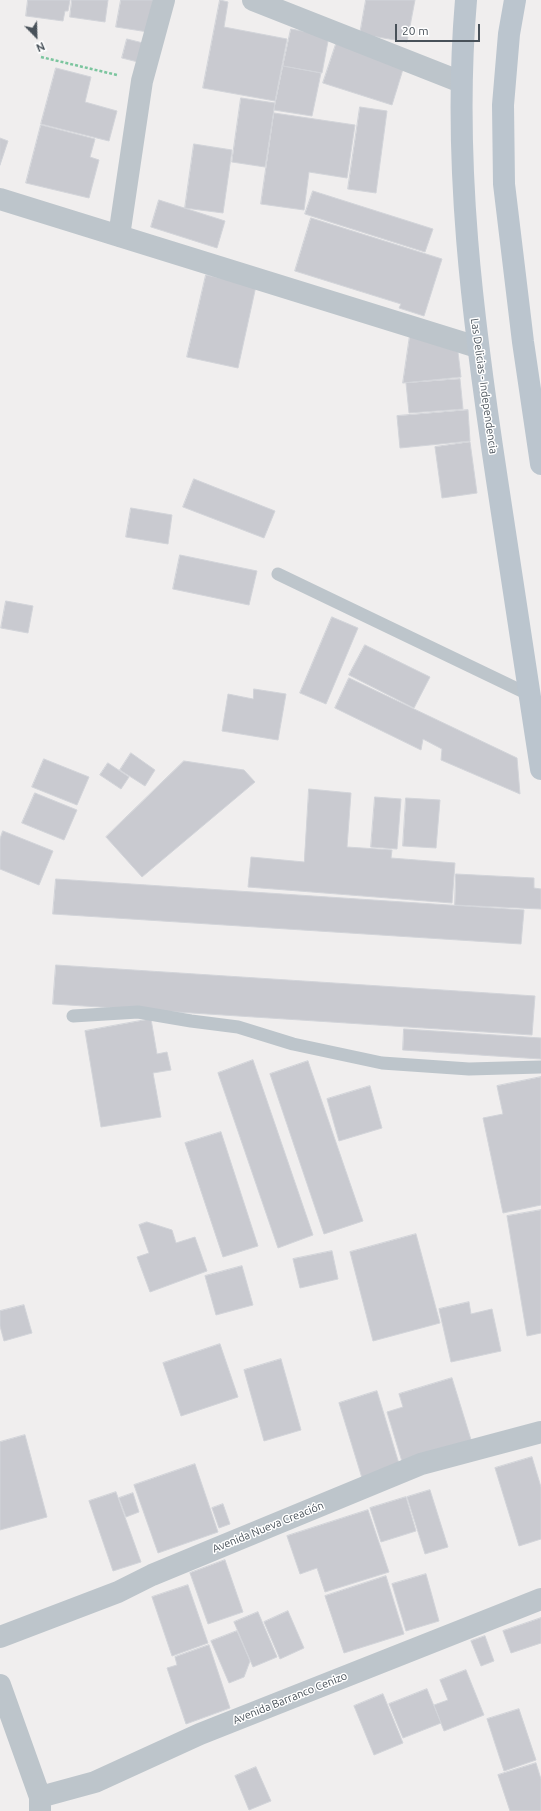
<!DOCTYPE html>
<meta charset="utf-8">
<style>
body{margin:0}
#map{position:relative;width:541px;height:1811px;overflow:hidden;background:#f0eeee;font-family:Ubuntu,sans-serif}
canvas{display:block}
.north{position:absolute;left:16px;top:16px;width:40px;height:40px;-webkit-text-stroke:3px #fff;paint-order:stroke;rotate:157deg;font-size:11px;font-weight:700;line-height:16px;text-align:center;color:#485159}
.north::after{content:'';display:block;margin:auto;width:14px;height:18px;background:#485159;clip-path:polygon(50% 0,100% 100%,50% 72%,0 100%)}
.scale{position:absolute;left:395px;top:24px;width:85px;height:18px;box-sizing:border-box;border:2px solid #485159;border-top:0;padding-left:5px;font-size:12px;line-height:14px;white-space:nowrap;color:#485159;-webkit-text-stroke:3px #fff;paint-order:stroke}
</style>
<div id="map">
<canvas width="541" height="1811"></canvas>
<div class="north">N</div>
<div class="scale">20 m</div>
</div>
<script>
const c = document.querySelector('canvas').getContext('2d');
c.lineJoin = 'round';
function fill(path, color) {
  c.fillStyle = color;
  c.fill(path, 'evenodd');
}
function trace(path, color, width, dash) {
  c.strokeStyle = color;
  c.lineWidth = width;
  c.lineCap = dash ? 'butt' : 'round';
  c.setLineDash(dash || []);
  c.stroke(path);
}
function drawText(font, color, halo, rows, align = 'center') {
  c.font = font + ' Ubuntu,sans-serif';
  c.lineWidth = 3;
  c.setLineDash([]);
  c.textBaseline = 'middle';
  c.strokeStyle = halo;
  c.fillStyle = color;
  for (const [text, x, y, turn = 0] of rows) {
    c.save();
    c.translate(x, y);
    c.rotate((+turn || 0) * Math.PI / 180);
    c.textAlign = isNaN(turn) ? turn : align;
    if (halo) c.strokeText(text, 0, 0);
    c.fillText(text, 0, 0);
    c.restore();
  }
}
const building = new Path2D(`
 M28 0H70L68 11H65L63 21 26 16Z
 M72 0H108L105 22 70 17Z
 M121 0H153L148 32 116 27Z
 M220 0 228 2 224 27 287 39 275 101 203 88Z
 M366 0H415L407 42 360 34Z
 M291 29 329 36 322 73 283 66Z
 M127 39 147 44 142 63 122 58Z
 M336 44 404 66 392 105 323 83Z
 M283 66 321 73 312 116 274 110Z
 M56 68 91 77 85 102 117 111 109 141 41 124Z
 M241 98 275 103 265 167 232 162Z
 M360 107 387 111 376 193 348 189Z
 M274 113 355 125 347 178 309 172 304 210 261 204Z
 M41 125 95 139 90 157 99 160 89 198 26 183Z
 M0 138 8 141 0 165Z
 M194 144 232 150 223 213 185 208Z
 M313 191 433 229 425 252 305 214Z
 M159 200 225 221 217 248 151 227Z
 M311 218 442 259 424 316 399 308 401 304 295 271Z
 M206 275 256 286 238 368 187 357Z
 M410 335 458 352 461 377 403 383Z
 M460 379 463 409 409 413 406 383Z
 M468 410 470 441 400 448 397 416Z
 M470 442 477 493 442 498 435 447Z
 M194 479 275 511 264 538 183 507Z
 M131 508 172 515 168 544 126 537Z
 M180 555 257 571 249 605 173 589Z
 M6 601 33 606 28 633 1 628Z
 M332 617 358 628 326 704 300 693Z
 M365 645 430 677 414 708 349 675Z
 M349 678 517 758 520 794 441 760 442 749 423 739 421 750 335 708Z
 M254 689 286 694 278 740 222 731 228 694 253 699Z
 M131 753 155 770 145 786 120 770Z
 M44 759 89 777 77 805 32 787Z
 M184 761 244 770 255 782 142 877 106 837Z
 M108 763 129 777 121 789 100 775Z
 M309 789 351 793 347 847 392 850 391 858 455 863 452 903 248 887 251 857 304 862Z
 M35 793 77 810 64 840 22 823Z
 M375 797 401 799 397 849 371 847Z
 M406 798 440 800 436 848 403 846Z
 M3 831 53 851 39 885 0 869V839Z
 M456 874 534 878V888L541 889V909L455 905Z
 M56 879 524 910 521 944 53 914Z
 M56 965 535 996 532 1035 53 1004Z
 M151 1019 157 1054 167 1052 171 1070 153 1073 161 1117 101 1127 85 1031Z
 M404 1029 541 1038V1059L403 1050Z
 M253 1060 313 1235 278 1248 218 1073Z
 M308 1061 363 1221 324 1234 270 1074Z
 M541 1077V1205L503 1213 483 1118 503 1114 497 1086Z
 M370 1086 382 1128 339 1141 327 1099Z
 M221 1132 258 1246 223 1257 185 1143Z
 M541 1210V1333L527 1336 507 1216Z
 M147 1222 172 1230 176 1243 195 1237 207 1271 150 1292 137 1257 149 1253 139 1225Z
 M416 1234 440 1323 373 1341 350 1252Z
 M332 1251 338 1279 300 1288 293 1259Z
 M242 1266 253 1305 216 1315 205 1276Z
 M469 1302 471 1314 492 1309 501 1351 451 1362 439 1309Z
 M24 1305 32 1333 4 1341 0 1326V1311Z
 M220 1344 238 1397 181 1416 163 1363Z
 M281 1359 301 1430 264 1441 244 1370Z
 M452 1378 472 1443 403 1465 387 1412 403 1407 399 1394Z
 M377 1391 400 1467 362 1478 339 1403Z
 M25 1435 47 1517 0 1530V1442Z
 M532 1457 541 1487V1539L519 1546 495 1468Z
 M195 1464 218 1532 158 1553 134 1485Z
 M430 1490 448 1547 425 1554 407 1497Z
 M116 1492 141 1562 113 1571 89 1501Z
 M133 1493 139 1512 126 1517 119 1498Z
 M406 1497 416 1531 381 1542 370 1508Z
 M223 1504 230 1524 219 1528 212 1508Z
 M368 1510 389 1572 325 1592 317 1568 300 1574 287 1536Z
 M225 1560 243 1612 208 1624 190 1573Z
 M426 1574 439 1621 406 1631 392 1584Z
 M386 1576 404 1634 344 1653 325 1596Z
 M188 1585 208 1643 172 1656 152 1597Z
 M288 1611 304 1648 280 1659 264 1622Z
 M258 1612 277 1657 253 1667 234 1622Z
 M541 1618V1643L511 1653 503 1631Z
 M237 1631 250 1661 244 1677 229 1683 211 1641Z
 M485 1636 494 1661 481 1666 471 1641Z
 M209 1645 230 1708 186 1724 167 1668 177 1665 175 1657Z
 M466 1670 484 1715 444 1731 434 1705 448 1700 440 1680Z
 M427 1689 441 1723 403 1738 389 1704Z
 M383 1694 403 1743 374 1755 354 1706Z
 M519 1709 536 1760 504 1771 487 1719Z
 M536 1763 541 1779V1811H510L498 1775Z
 M256 1767 271 1801 249 1810 235 1776Z`);
fill(building, '#c9cad0');
trace(building, '#d2d4d9', 1);
trace(new Path2D(`
 M41 57 117 75`), '#7bc59e', 2.5, [3, 2]);
trace(new Path2D(`
 M278 574 530 695
 M73 1016 138 1012 191 1021 238 1027 293 1044 382 1063 469 1069 541 1067`), '#bdc5cb', 13);
trace(new Path2D(`
 M253 0 461 82
 M0 199 477 347
 M119 236 142 81 164 0
 M0 1637 118 1592 152 1575 421 1464 541 1432
 M0 1685 40 1797V1811
 M40 1797 95 1782 200 1734 541 1599`), '#bdc5cb', 22);
trace(new Path2D(`
 M466 0C452 161 473 322 497 480 512 577 526 673 541 769
 M515 0 509 34 503 105 504 184 523 342 541 464`), '#bbc5ce', 22);
drawText('11px', '#485159', '#fff', [
 ["Las Delicias - Independencia",484,386,82],
 ["Avenida Nueva Creación",268,1527,-22],
 ["Avenida Barranco Cenizo",290,1698,-22]
]);
</script>
